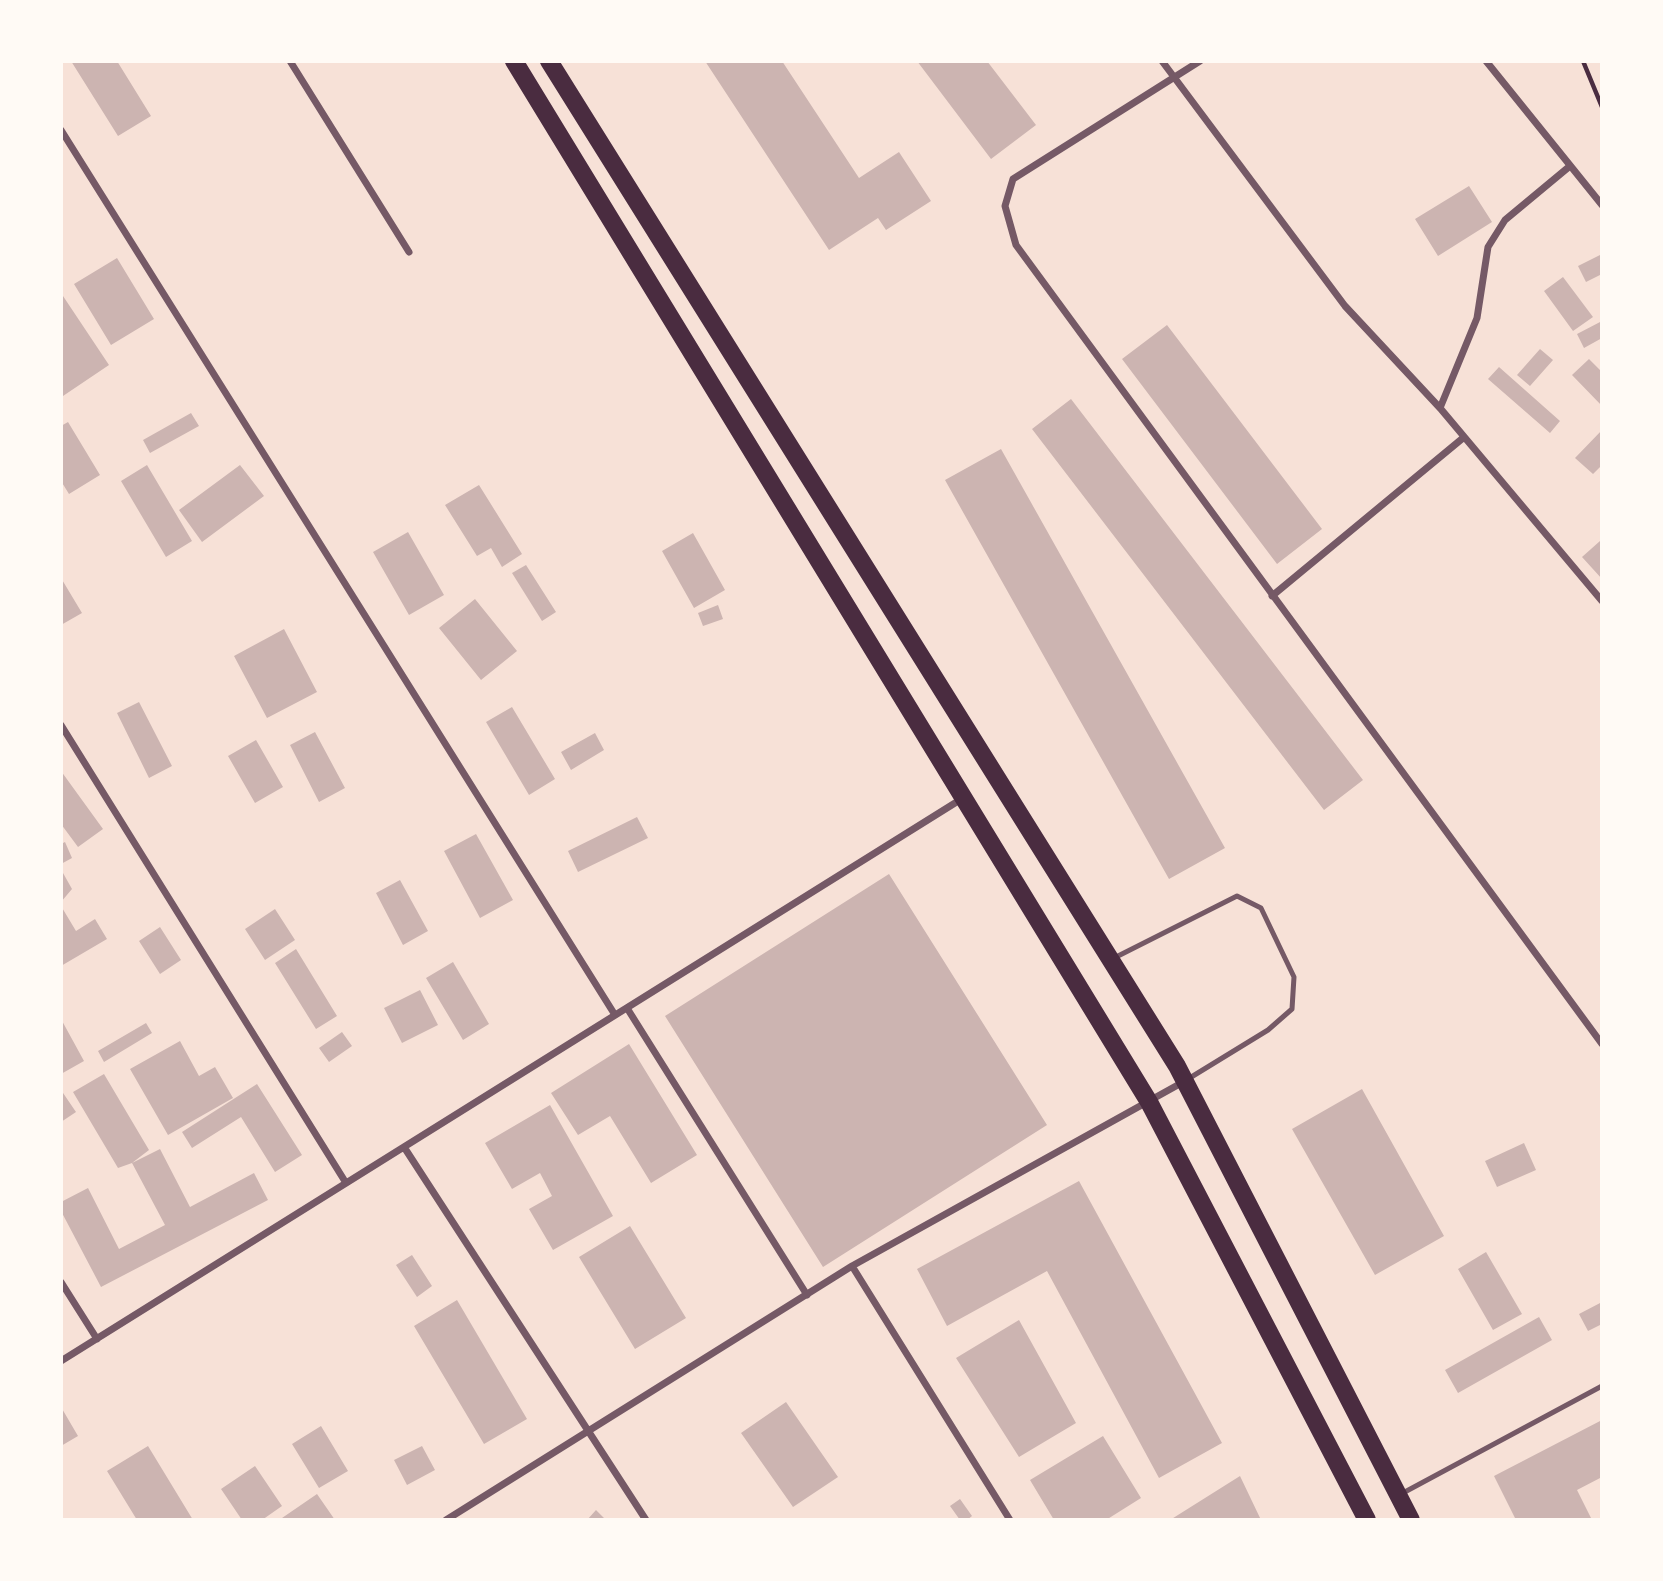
<!DOCTYPE html>
<style>
body{margin:0}
#map{position:relative;width:1663px;height:1581px;overflow:hidden;background:#f7e1d7;font-family:Manrope,sans-serif}
canvas{display:block}
.frame{position:absolute;inset:0;border:63px solid #fffaf5;pointer-events:none}
</style>
<div id="map">
<canvas width="1663" height="1581"></canvas>
<div class="frame"></div>
</div>
<script>
const c = document.querySelector('canvas').getContext('2d');
c.lineJoin = 'round';
function fill(path, color) {
  c.fillStyle = color;
  c.fill(path, 'evenodd');
}
function trace(path, color, width, dash) {
  c.strokeStyle = color;
  c.lineWidth = width;
  c.lineCap = dash ? 'butt' : 'round';
  c.setLineDash(dash || []);
  c.stroke(path);
}
fill(new Path2D(`
 M71 61H117L151 116 118 136Z
 M705 61H782L859 178 899 152 931 201 886 230 878 218 829 250Z
 M917 61H987L1036 125 991 159Z
 M1469 186 1492 222 1438 256 1415 219Z
 M1602 254V274L1586 282 1578 266Z
 M117 258 154 319 111 345 74 284Z
 M1563 277 1593 317 1573 331 1544 291Z
 M61 293 109 365 63 396 61 394Z
 M1602 321V338L1584 348 1577 334Z
 M1167 325 1322 529 1277 564 1122 359Z
 M1540 349 1553 360 1530 386 1517 375Z
 M1589 359 1602 372V406L1572 375Z
 M1499 367 1560 421 1550 433 1488 379Z
 M1071 399 1363 780 1324 810 1032 429Z
 M191 413 199 426 150 453 143 440Z
 M68 422 100 475 69 494 61 481V426Z
 M1602 430V465L1593 474 1575 458Z
 M1001 449 1225 848 1169 879 945 480Z
 M147 465 192 541 166 557 121 481Z
 M240 465 264 496 202 542 179 510Z
 M479 485 522 554 502 567 491 548 477 556 445 505Z
 M408 532 444 595 409 615 373 552Z
 M693 533 725 590 694 608 662 551Z
 M1600 541 1602 543V579L1582 557Z
 M526 565 556 612 542 621 512 573Z
 M61 578 82 613 61 625Z
 M475 599 517 651 481 680 439 628Z
 M718 605 723 619 703 626 698 613Z
 M284 629 317 692 267 718 234 656Z
 M139 702 172 766 149 778 117 713Z
 M512 707 555 779 529 795 486 722Z
 M315 732 345 788 319 802 290 745Z
 M595 733 604 750 571 770 561 752Z
 M256 740 283 787 255 803 228 756Z
 M61 771 103 829 78 847 61 824Z
 M637 817 648 838 578 872 568 851Z
 M476 834 513 900 480 918 444 851Z
 M65 842 72 858 61 864V844Z
 M63 873 72 889 61 902V874Z
 M889 874 1047 1125 823 1267 665 1016Z
 M400 880 428 931 403 945 376 893Z
 M61 906 76 931 95 919 107 939 61 966Z
 M275 909 295 940 265 960 245 929Z
 M160 927 181 960 160 974 139 941Z
 M296 949 337 1016 316 1029 275 963Z
 M453 962 489 1024 463 1040 426 978Z
 M420 990 438 1025 402 1043 384 1008Z
 M61 1019 84 1061 61 1074Z
 M146 1023 152 1033 104 1062 98 1051Z
 M342 1032 352 1046 329 1062 319 1048Z
 M180 1041 199 1076 215 1067 233 1098 168 1135 130 1069Z
 M629 1044 697 1155 651 1183 610 1116 578 1135 551 1093Z
 M104 1074 149 1150 132 1163 118 1168 73 1092Z
 M257 1084 302 1155 275 1172 241 1117 192 1148 182 1132Z
 M1362 1089 1444 1236 1375 1275 1292 1129Z
 M61 1090 76 1112 61 1122Z
 M550 1105 613 1216 553 1250 529 1209 552 1196 540 1173 512 1189 485 1143Z
 M1524 1143 1536 1170 1497 1187 1485 1161Z
 M160 1149 190 1207 254 1173 268 1200 101 1287 61 1211V1202L88 1188 119 1249 165 1225 132 1163Z
 M1079 1181 1222 1443 1159 1478 1047 1271 947 1326 917 1269Z
 M630 1226 686 1318 635 1349 579 1257Z
 M1486 1252 1522 1314 1493 1330 1458 1269Z
 M412 1255 432 1286 417 1297 396 1265Z
 M457 1300 527 1419 484 1444 414 1326Z
 M1602 1302V1324L1588 1331 1579 1314Z
 M1539 1317 1552 1340 1458 1393 1445 1370Z
 M1019 1320 1076 1423 1019 1457 956 1358Z
 M786 1402 838 1477 793 1507 741 1433Z
 M61 1407 78 1436 61 1446Z
 M1602 1420V1477L1577 1490 1592 1520H1516L1494 1476Z
 M321 1426 348 1471 319 1488 292 1444Z
 M1103 1436 1141 1498 1106 1520H1054L1030 1480Z
 M148 1446 193 1520H137L107 1471Z
 M422 1446 435 1470 407 1485 394 1460Z
 M255 1466 282 1506 262 1520H242L221 1489Z
 M1240 1476 1261 1520H1170Z
 M317 1494 335 1520H283L282 1518Z
 M960 1499 972 1516 967 1520H960L950 1506Z
 M596 1510 606 1520H587Z`), '#ccb4b1');
trace(new Path2D(`
 M1583 61 1602 107`), '#4a2c40', 4.5);
trace(new Path2D(`
 M1114 958 1237 896 1261 908 1294 977 1292 1009 1268 1030 1188 1079
 M1401 1494 1602 1386`), '#755966', 5);
trace(new Path2D(`
 M290 61 409 252
 M1162 61 1345 306 1440 408 1602 601
 M1200 61 1013 179 1005 206 1016 245 1602 1044
 M1486 61 1602 205
 M61 130 615 1015
 M1440 408 1477 318 1488 247 1505 220 1570 166
 M1272 596 1463 438
 M61 725 346 1183
 M627 1008 807 1295
 M404 1147 646 1520
 M852 1266 1010 1520
 M61 1282 97 1339
 M61 1361 963 798
 M446 1520 852 1266 1185 1081`), '#755966', 7);
trace(new Path2D(`
 M514 61 1149 1102 1367 1520
 M549 61 1177 1066 1411 1520`), '#4a2c40', 18);
</script>
